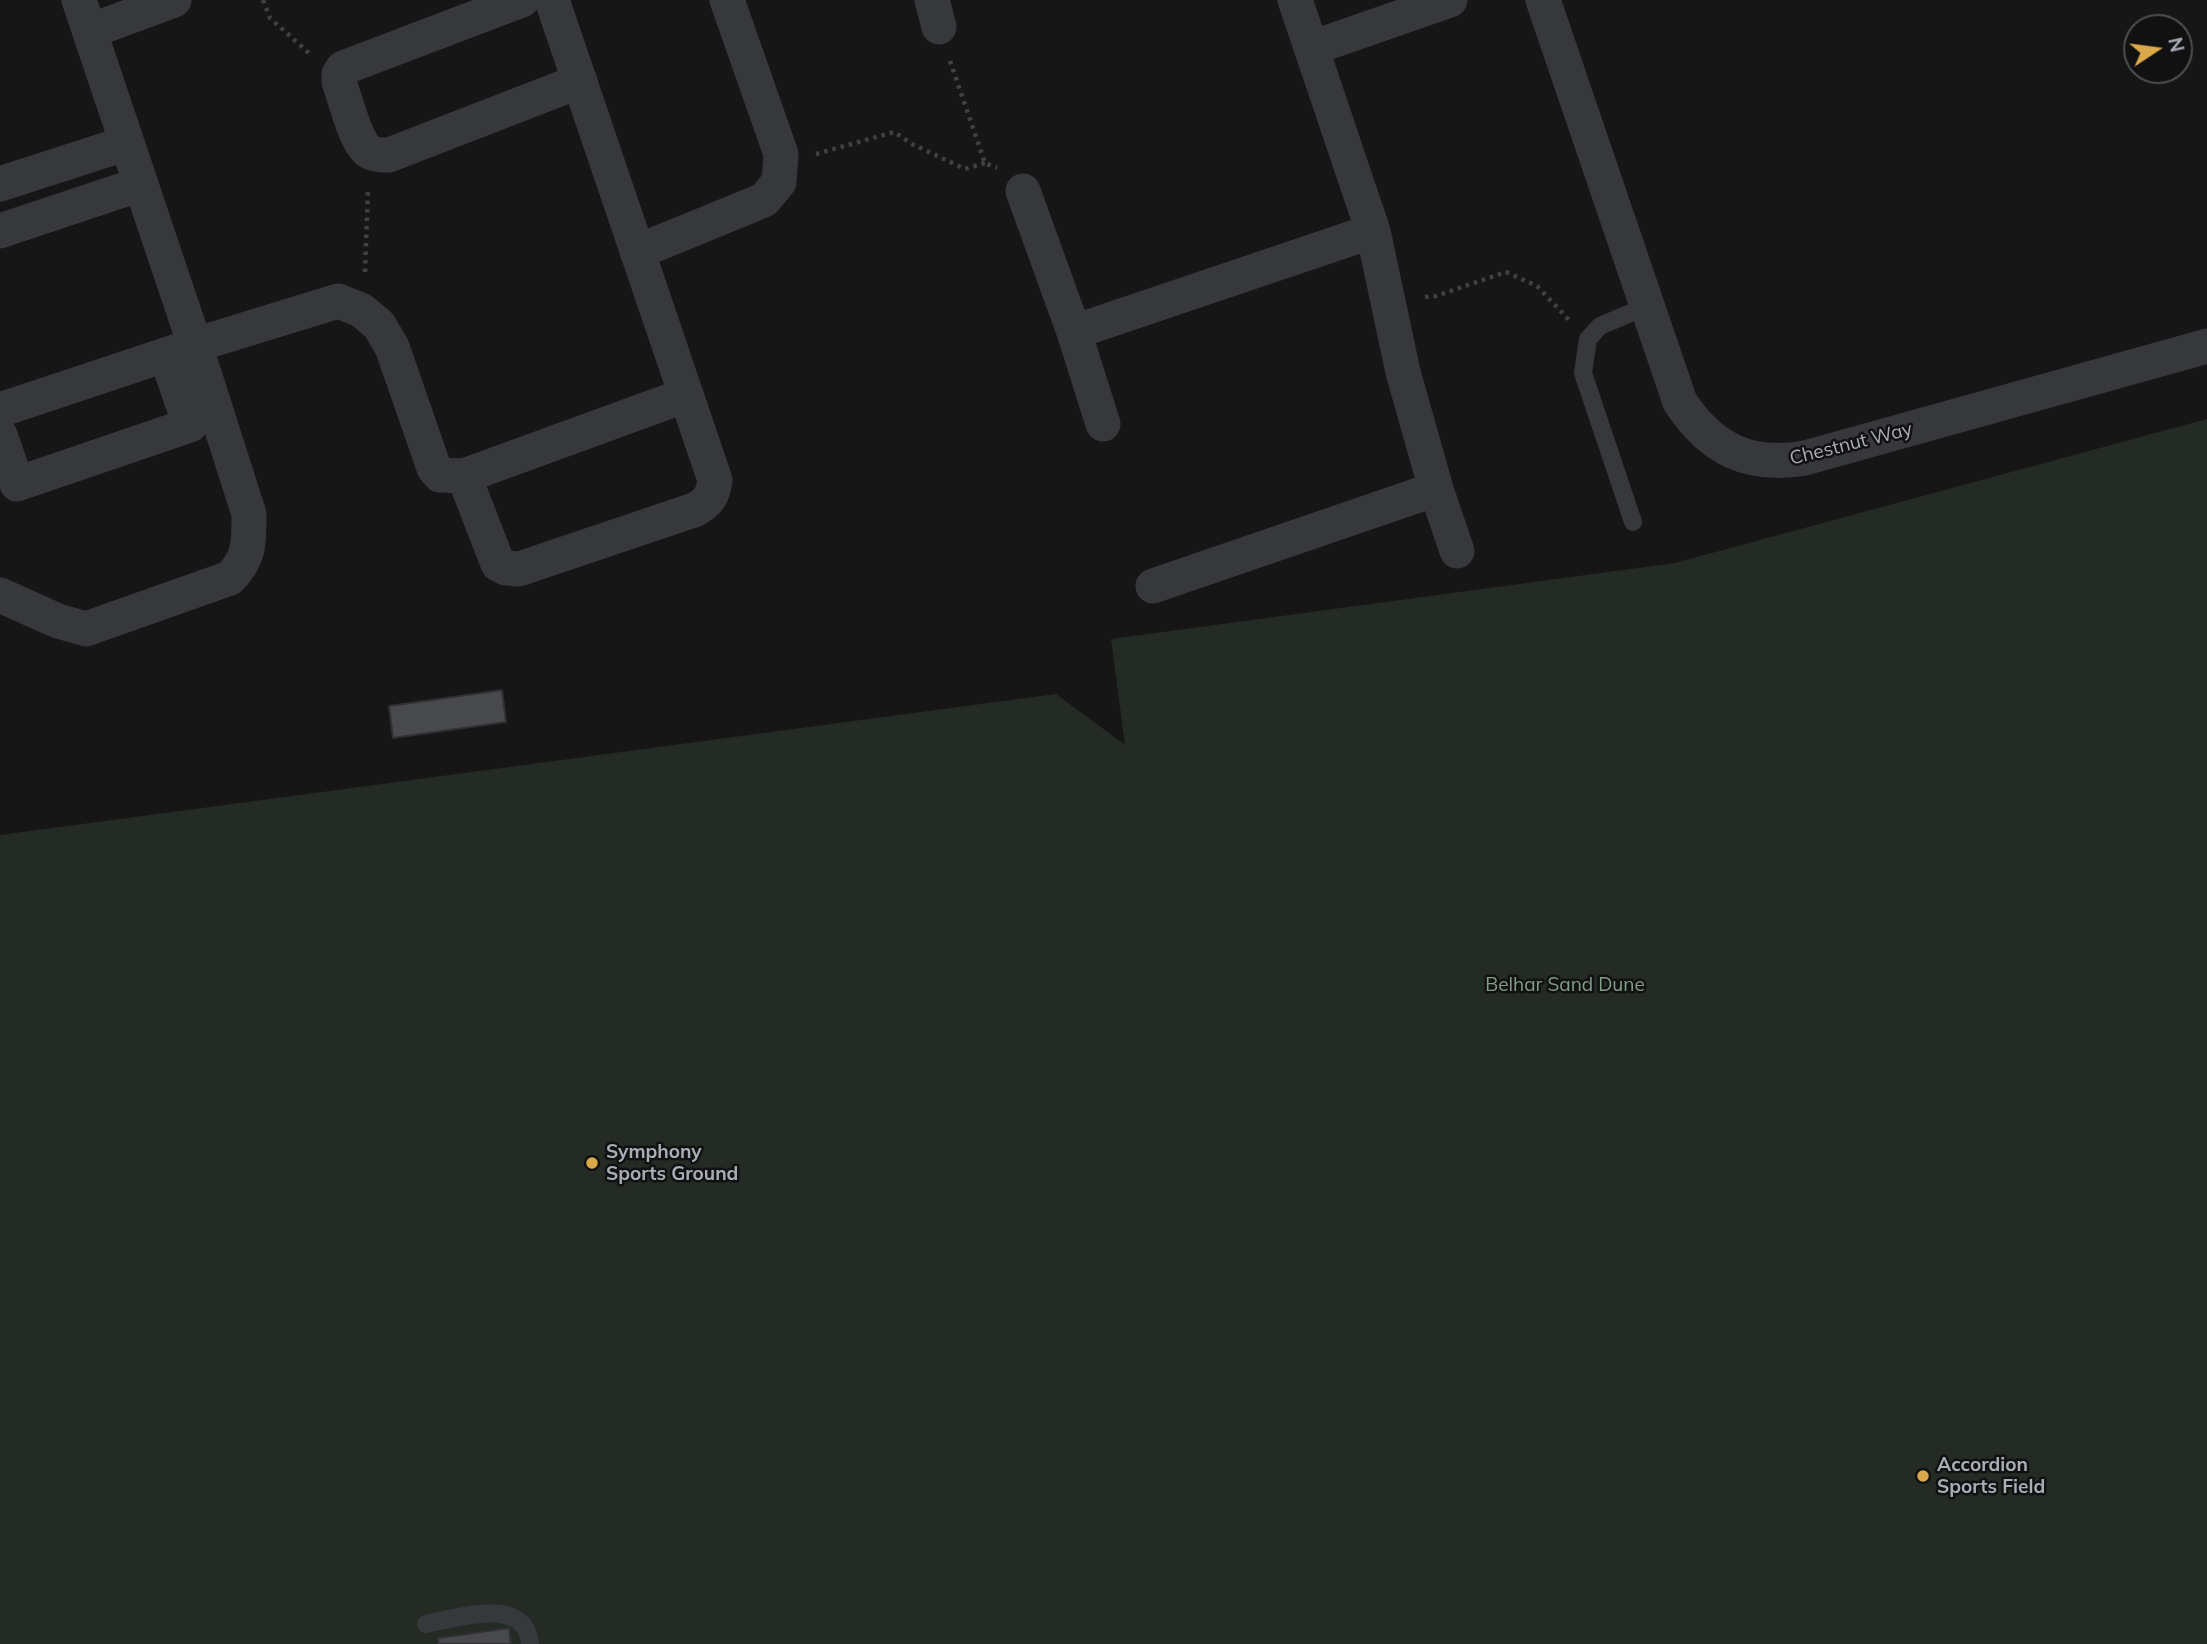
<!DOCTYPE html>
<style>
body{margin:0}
#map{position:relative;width:2207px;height:1644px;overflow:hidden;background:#161617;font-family:Mulish,sans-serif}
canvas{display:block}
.north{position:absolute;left:2123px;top:14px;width:70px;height:70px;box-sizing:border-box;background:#111112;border:2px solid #4e4f53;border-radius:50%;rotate:77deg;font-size:19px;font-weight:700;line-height:28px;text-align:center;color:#a9adb5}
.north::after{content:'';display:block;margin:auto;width:24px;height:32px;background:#dba949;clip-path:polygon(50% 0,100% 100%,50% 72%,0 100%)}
</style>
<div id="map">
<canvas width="2207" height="1644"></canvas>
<div class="north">N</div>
</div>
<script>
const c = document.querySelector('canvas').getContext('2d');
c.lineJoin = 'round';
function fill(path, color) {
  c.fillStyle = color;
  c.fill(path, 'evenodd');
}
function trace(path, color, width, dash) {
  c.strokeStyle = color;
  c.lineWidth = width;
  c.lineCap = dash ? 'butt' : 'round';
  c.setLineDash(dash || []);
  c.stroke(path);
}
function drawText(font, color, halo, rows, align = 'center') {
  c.font = font + ' Mulish,sans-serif';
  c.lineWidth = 5;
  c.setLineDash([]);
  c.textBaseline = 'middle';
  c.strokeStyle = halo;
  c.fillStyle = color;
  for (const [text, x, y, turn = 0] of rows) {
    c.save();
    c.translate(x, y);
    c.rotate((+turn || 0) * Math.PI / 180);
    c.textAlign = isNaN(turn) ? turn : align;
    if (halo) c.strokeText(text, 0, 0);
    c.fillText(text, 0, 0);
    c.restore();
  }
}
fill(new Path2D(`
 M2207 419V1644H0V835L1056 694 1125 745 1111 639 1675 563Z`), '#242b25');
const building = new Path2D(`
 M502 690 506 722 393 738 389 706Z
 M509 1628 511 1644H438V1638Z`);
fill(building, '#48494c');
trace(building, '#303033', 2);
trace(new Path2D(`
 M263 0 270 18 310 54
 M950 61 985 163 997 168
 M816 154 894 132 912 144 965 169 985 163
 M365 272 368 190
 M1425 297 1436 296 1506 272 1537 286 1569 320`), '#3f4144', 4.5, [3.5, 5]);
trace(new Path2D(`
 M1633 522 1583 373 1588 339 1600 326 1647 306
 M426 1624C457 1618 526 1595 530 1644`), '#37383c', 18);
trace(new Path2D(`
 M522 0 343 68 339 74V82C346 100 354 138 367 150 373 155 382 155 389 155L580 81
 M932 0 939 27
 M1295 0 1373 231 1403 372 1436 489 1457 551
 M1543 0 1680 402C1711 449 1749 468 1805 458L2207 346
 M90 31 174 0
 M1312 48 1450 0
 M0 184 127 143
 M1023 191 1074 332 1103 424
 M0 231 141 184
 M637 252 764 200 779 182 781 154 727 0
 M1074 332 1373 231
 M0 410 195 345 338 301 361 310 379 325 392 347 434 468 440 475 464 476 686 395
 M0 435 17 484 190 425 166 355
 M464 476 498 564 506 568 519 569 694 510C708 503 713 496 715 480L552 0
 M1153 586 1436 489
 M0 595 58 621 86 629 230 578C250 557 249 543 249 514L195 345 79 0`), '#37383c', 35);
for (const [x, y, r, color] of [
 [592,1163,7,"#dba949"],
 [1923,1476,7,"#dba949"]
]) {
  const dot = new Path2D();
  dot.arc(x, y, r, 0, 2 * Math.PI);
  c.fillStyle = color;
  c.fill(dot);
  trace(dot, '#111112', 2.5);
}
drawText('19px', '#a9adb5', '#111112', [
 ["Chestnut Way",1851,444,-14]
]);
drawText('19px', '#829e84', '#111112', [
 ["Belhar Sand Dune",1565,985]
]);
drawText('bold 19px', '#a9adb5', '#111112', [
 ["Symphony",606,1152],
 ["Sports Ground",606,1174],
 ["Accordion",1937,1465],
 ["Sports Field",1937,1487]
], 'left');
</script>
